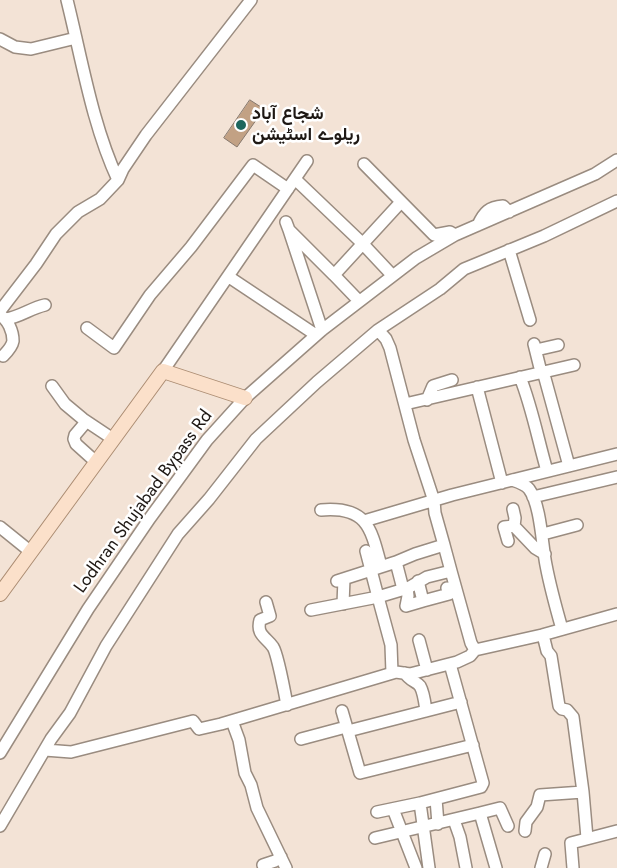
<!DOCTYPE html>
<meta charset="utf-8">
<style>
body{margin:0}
canvas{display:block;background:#f3e3d6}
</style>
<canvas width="617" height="868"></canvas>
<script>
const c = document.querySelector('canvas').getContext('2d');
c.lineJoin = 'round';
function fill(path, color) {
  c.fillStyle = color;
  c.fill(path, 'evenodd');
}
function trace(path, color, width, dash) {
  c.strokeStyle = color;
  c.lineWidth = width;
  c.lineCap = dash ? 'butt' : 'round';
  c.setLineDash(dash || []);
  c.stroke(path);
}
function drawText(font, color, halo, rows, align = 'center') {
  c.font = font + ' Jost,Vazirmatn,sans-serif';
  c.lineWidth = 5;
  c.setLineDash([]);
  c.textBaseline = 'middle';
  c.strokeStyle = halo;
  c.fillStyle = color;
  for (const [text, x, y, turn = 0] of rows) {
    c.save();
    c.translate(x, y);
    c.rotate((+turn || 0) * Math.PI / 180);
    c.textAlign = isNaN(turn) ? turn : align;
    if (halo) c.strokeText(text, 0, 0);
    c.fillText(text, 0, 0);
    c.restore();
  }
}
const building = new Path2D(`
 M250 100 264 109 237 147 224 138Z`);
fill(building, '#c2a184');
trace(building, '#86786d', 1);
const minor = new Path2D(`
 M67 0C82 60 92 124 118 180
 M0 39 15 47 31 49 76 38
 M364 164 434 235 450 232 455 235
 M295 179 362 243 392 275
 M286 222 289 230 334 275
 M478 225C484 212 489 207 503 206L509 212
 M289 230 322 330
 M509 250 530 320
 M229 277 316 335
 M359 301 334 275 401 202
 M0 311 36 264 56 234 78 212 100 199 118 180 123 169 146 135 251 0
 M0 315C8 320 13 331 13 341 12 347 7 352 3 356
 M6 319C20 317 31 308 45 305
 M87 328 114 348 150 295 191 247 253 165 288 189
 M378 330 386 339 390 348 414 440 434 501 435 513 444 545
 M534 344 541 372
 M536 350 558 345
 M163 371 307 161
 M543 371 569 466
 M520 377C532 407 538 440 547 471
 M52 386 65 404 83 419 113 439
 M477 387 502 483
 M427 400 433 386 452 380
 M405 404 574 365
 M86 422 75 435 74 439 76 444 96 462
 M512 480C518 482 525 484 529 489 541 505 542 546 546 565 550 586 556 608 562 629
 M533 497 617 477
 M513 509 515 518 514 526
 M321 510C367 506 371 528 381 566
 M364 521 452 495 617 454
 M0 527 31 552
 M543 534 577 525
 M508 541 504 527 514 526 535 548 545 554
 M366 551 378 597 408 588 427 577 451 571 471 643 475 650
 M396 562 415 554 444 545 451 571
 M337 581 396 562 403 589
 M407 588 408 596 406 606 423 601 418 581
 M423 601 449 594 447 588
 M266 602 270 616 260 620C256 635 266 637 273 647 277 653 285 694 287 705
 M343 604 344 579
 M311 610 378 597 391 645 392 673
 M543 635 547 651 551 656 559 706 562 709 567 710 573 717 583 792 587 838
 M419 640 427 670
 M405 673C410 681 416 681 420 686 424 693 425 704 426 711
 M342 711 360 773 473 745
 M232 721 239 740 245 773 251 785 257 808 286 868
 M348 731 461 702
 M301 739 346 727
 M45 750 71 752 193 721 199 729 221 724 396 672 410 674 457 662 470 656 475 650 542 635 617 614
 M0 753 88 609 150 518 207 440 245 398 322 330 416 258 455 235 595 174 617 160
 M436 799 438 824
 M420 803 481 787 483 783 450 664
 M393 809 416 868
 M377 812 420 803 429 868
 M480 813 500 808 508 826
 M454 820 460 837 466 868
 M0 826 51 739 70 713 106 646 178 534 209 499 256 439 317 382 378 330 440 289 464 269 544 236 617 201
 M525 831 526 822 537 807 540 795 583 792
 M375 838 480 813 496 868
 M263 865 275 861 281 857
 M541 868 545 854
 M573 868 571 843 617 831`);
const major = new Path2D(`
 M0 594 163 371 245 398`);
trace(minor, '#9a8c80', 14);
trace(major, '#ac8d73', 16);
trace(minor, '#fff', 11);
trace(major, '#fbe0ca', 14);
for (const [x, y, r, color] of [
 [241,125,6,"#1d665d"]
]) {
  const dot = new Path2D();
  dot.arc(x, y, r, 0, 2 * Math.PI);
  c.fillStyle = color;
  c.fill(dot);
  trace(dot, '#fff', 2);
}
drawText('bold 18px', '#1e1814', '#fff', [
 ["شجاع آباد",252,115],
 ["ریلوے اسٹیشن",252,136]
], 'left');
drawText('18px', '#1e1814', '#fff', [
 ["Lodhran Shujabad Bypass Rd",144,502,-54]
]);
</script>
